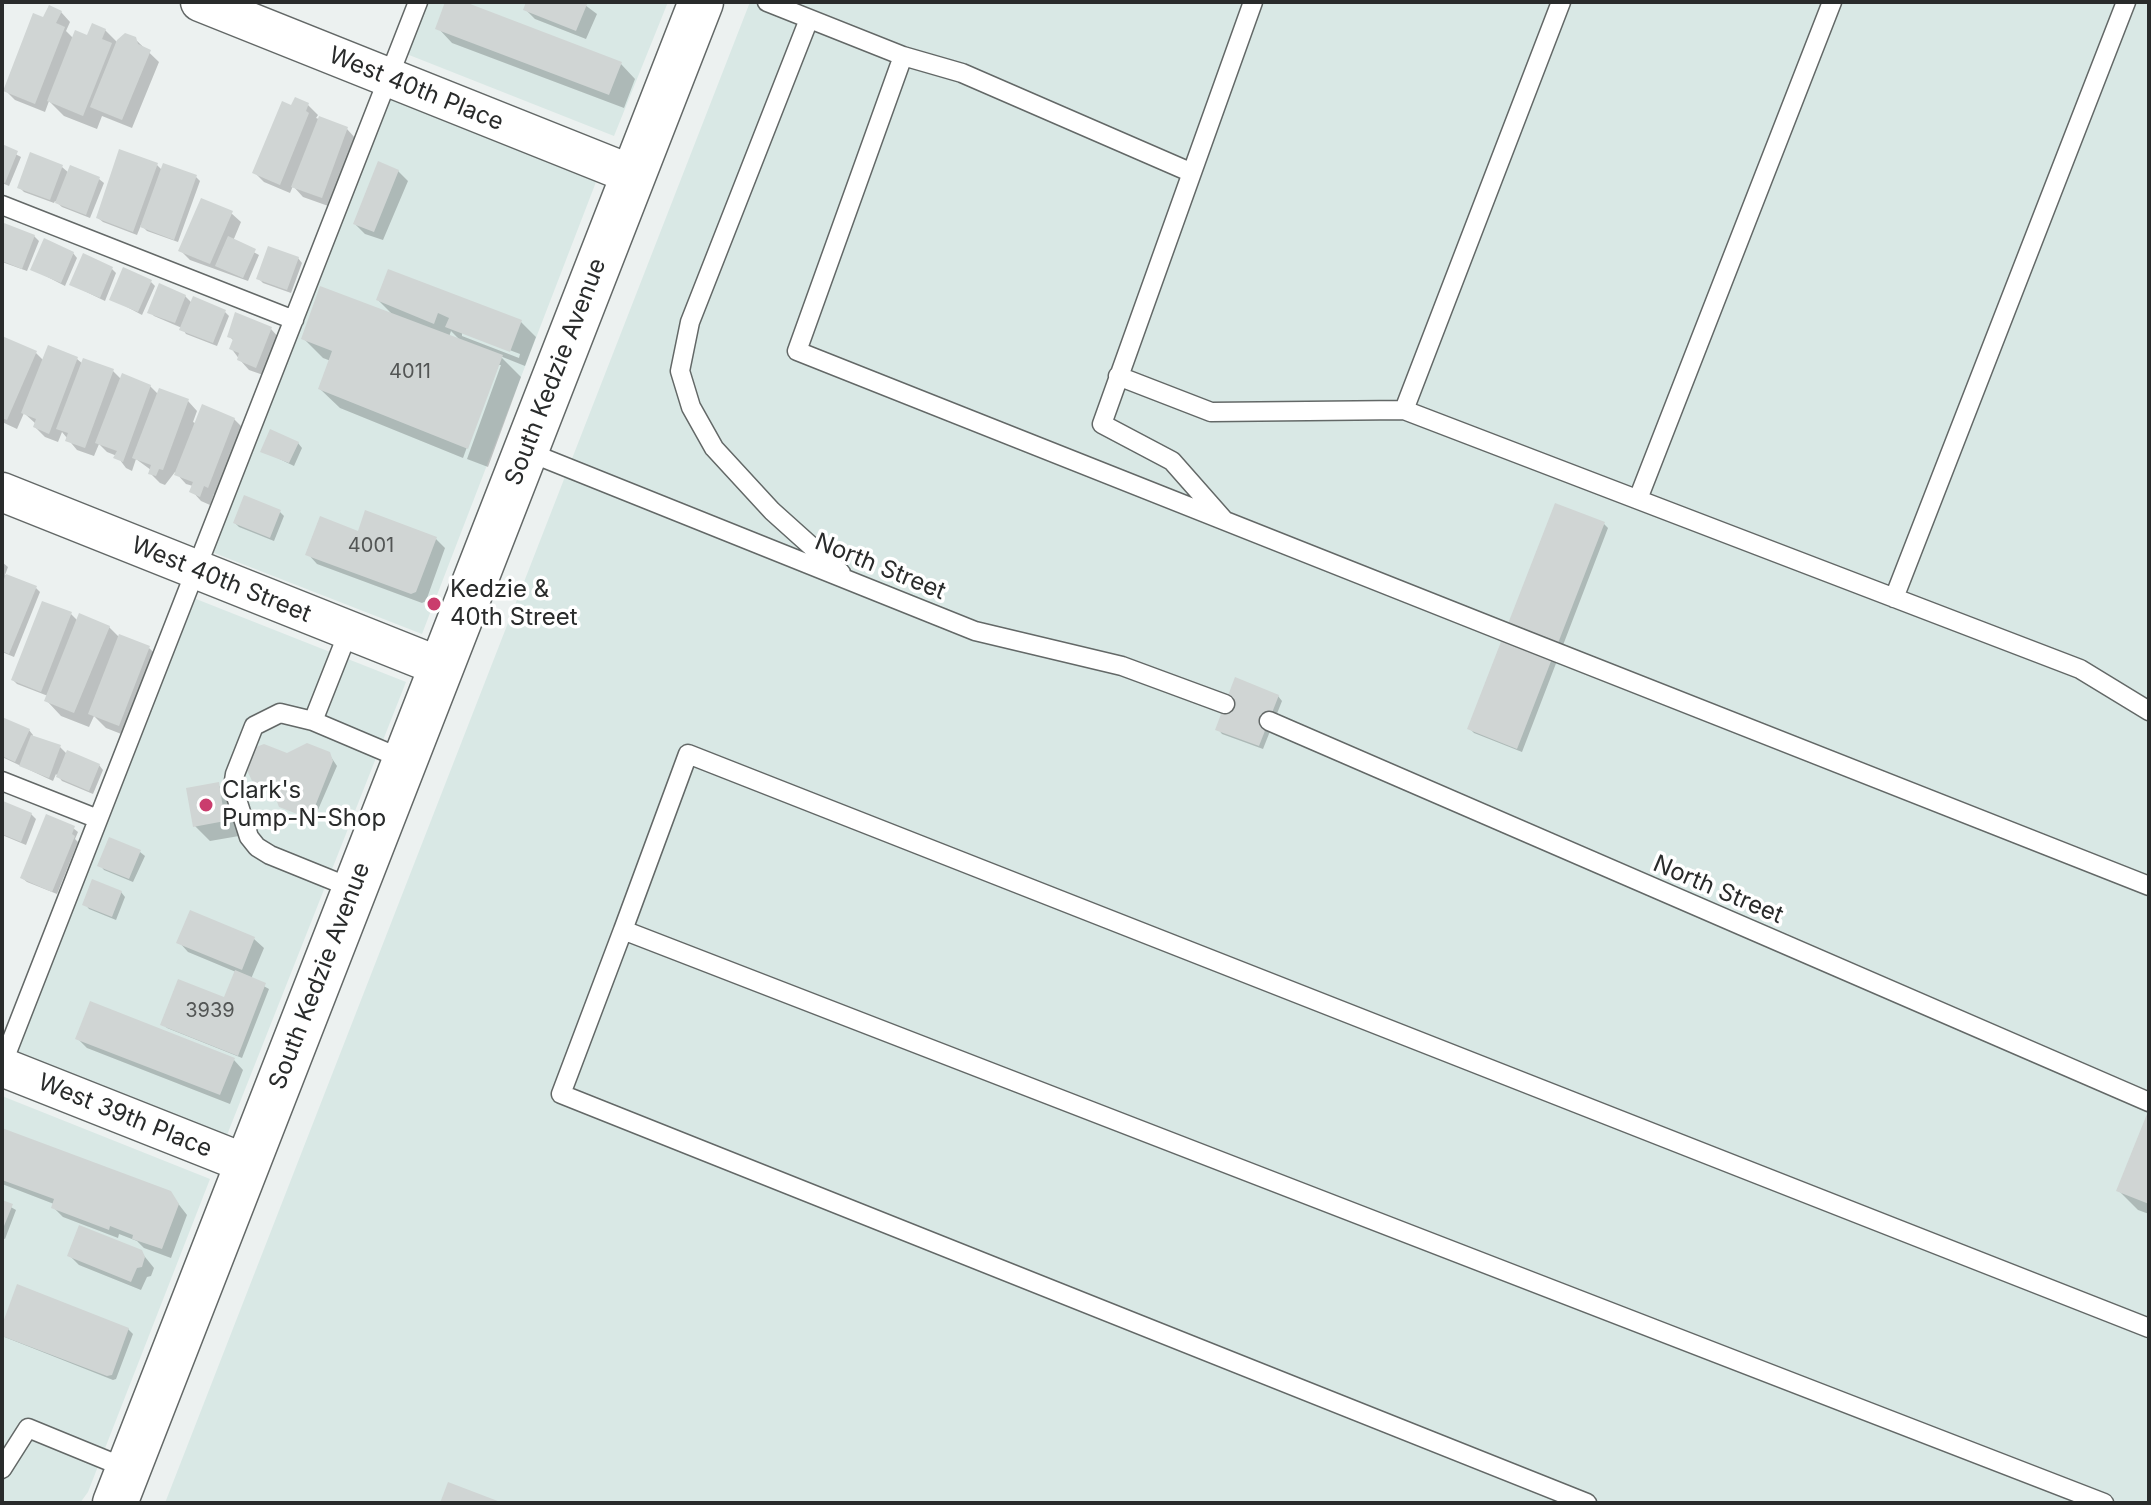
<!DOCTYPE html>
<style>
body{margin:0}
#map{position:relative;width:2151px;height:1505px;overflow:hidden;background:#ecf1f0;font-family:Inter,sans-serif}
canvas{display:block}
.frame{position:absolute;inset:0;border:4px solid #292b2b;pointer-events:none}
</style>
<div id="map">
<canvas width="2151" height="1505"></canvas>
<div class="frame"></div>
</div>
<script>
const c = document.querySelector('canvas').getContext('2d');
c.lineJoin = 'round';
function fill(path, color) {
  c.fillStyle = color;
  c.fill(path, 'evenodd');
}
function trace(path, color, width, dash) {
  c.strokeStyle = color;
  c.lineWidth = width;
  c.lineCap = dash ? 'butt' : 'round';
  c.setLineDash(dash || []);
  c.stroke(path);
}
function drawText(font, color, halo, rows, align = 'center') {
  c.font = font + ' Inter,sans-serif';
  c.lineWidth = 7;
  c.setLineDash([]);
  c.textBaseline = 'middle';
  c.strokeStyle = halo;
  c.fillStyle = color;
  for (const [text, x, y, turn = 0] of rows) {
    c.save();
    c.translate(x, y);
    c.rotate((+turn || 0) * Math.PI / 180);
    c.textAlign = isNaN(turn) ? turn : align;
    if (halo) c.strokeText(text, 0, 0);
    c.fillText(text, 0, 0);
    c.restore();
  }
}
fill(new Path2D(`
 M418 2H668L614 136 399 51Z
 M750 2H2149V1503H165Z
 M382 95 596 182 422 634 204 549Z
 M186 595 406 682 227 1135 8 1049Z
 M2 1096 210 1179 88 1492 80 1503H2Z`), '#d9e8e5');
fill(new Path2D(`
 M447 2H460L621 64 635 79 624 108 452 43 438 28Z
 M528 2H581L597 14 586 39 535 19 525 9Z
 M61 12 70 22 66 31 74 39 88 37 105 30 117 42 135 39 159 62 132 128 102 116 97 129 64 116 49 101 45 112 15 100 5 90 44 19Z
 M308 105 318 115 316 118 347 129 356 139 331 207 303 197 293 186 290 193 264 182 254 172 292 108Z
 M2 147 21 157 9 186 2 183Z
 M157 165 163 171 196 177 200 181 178 242 147 231 141 225 137 235 103 222 98 218Z
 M62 167 69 173 99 179 104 183 90 218 62 207 55 201 54 203 24 192 20 188Z
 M398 171 408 181 383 240 365 234 355 224Z
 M231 213 241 222 233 241 259 255 248 281 190 260 181 251Z
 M6 226 34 236 39 241 27 271 2 262V231Z
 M73 253 77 258 65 286 32 269Z
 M298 258 302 263 291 293 263 283 259 279Z
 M112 269 116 273 105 301 72 285Z
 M151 282 155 286 142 315 112 299Z
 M185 296 192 303 225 312 229 316 217 346 186 334 182 328 154 316 150 312Z
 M378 300 521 322 536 337 525 366 500 356 521 377 488 467 467 459 501 365H497L463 458 340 408 320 389 331 361 323 358 304 339 395 317ZM451 331 463 343 449 337ZM462 332 520 354 519 358 462 336Z
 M271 329 280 339 266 376 249 370 240 360 231 348 234 341 229 336Z
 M2 338 36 353 44 361 77 359 83 364 113 371 122 380 150 386 159 395 188 401 197 411 193 422 197 424 234 419 244 429 218 496 214 494 210 505 201 501 192 491 193 486 186 484 175 472 165 485 160 483 150 473 151 470 136 459 132 471 126 468 117 456 107 452 99 444 94 456 77 450 62 432 58 442 45 437 35 427 36 424 24 413 17 429 2 422Z
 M298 443 302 448 294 466 263 451Z
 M280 512 284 516 274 541 239 527 235 523Z
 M1604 524 1608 528 1522 752 1474 733 1470 729Z
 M360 533 436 539 445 548 426 601 422 603 317 564 308 554Z
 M2 562 8 567 5 575 36 588 40 592 14 657 2 652Z
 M71 614 78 621 109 627 120 638 149 648 164 662 134 739 106 728 94 716 89 727 61 716 47 701 48 696 17 684 13 680Z
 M1278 696 1282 701 1263 749 1222 734 1218 729Z
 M2 719 29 730 33 735 32 737 60 747 67 754 99 765 103 770 93 794 62 781 56 774 53 781 2 757Z
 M329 754 337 766 314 819 281 805 275 792 258 785 253 780 287 755Z
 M218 785 233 799 239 836 210 841 195 826Z
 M4 803 31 814 36 819 26 845 2 835Z
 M73 828 78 832 75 839 78 842 57 894 27 882 22 878Z
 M110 840 140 852 145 856 133 882 104 870 100 865Z
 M121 892 125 897 116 920 89 909 85 904Z
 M254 939 264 948 251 979 269 989 242 1058 167 1028 163 1024 225 1000 236 972 188 952 179 942Z
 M77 1038 234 1060 243 1070 230 1104 87 1048Z
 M2149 1114V1214L2138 1210 2118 1190Z
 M2 1130 170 1193 187 1215 171 1258 144 1248 137 1241 119 1234 118 1238 63 1217 53 1207 54 1204 2 1184Z
 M2 1202 16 1210 5 1239 2 1238Z
 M141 1252 154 1268 151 1276 147 1277 141 1290 79 1265 69 1255Z
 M128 1329 133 1334 116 1379 113 1380 2 1336V1331Z`), '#0003');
fill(new Path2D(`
 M445 2H465L622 62 609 95 435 29Z
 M526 2H588L576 31 523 10Z
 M49 5 62 11 56 23 65 27 35 104 3 91 33 13 43 17Z
 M92 23 106 29 102 39 112 43 83 116 47 101 75 30 87 35Z
 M125 33 136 37 138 44 151 50 122 120 90 107 117 40Z
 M295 97 309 103 306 111 309 113 280 185 252 173 282 101 291 105Z
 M319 116 348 127 322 198 291 187Z
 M2 144 18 151 5 183 2 182Z
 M119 149 158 163 133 232 96 218Z
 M30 152 63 165 50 200 17 188Z
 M378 161 399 170 374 232 353 224Z
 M163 163 197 175 174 240 140 227Z
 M70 165 100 177 86 215 55 203Z
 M201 198 233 211 210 264 178 251Z
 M4 223 35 235 22 269 2 261Z
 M228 236 256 249 243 278 215 266Z
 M44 238 74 252 61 283 30 270Z
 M268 246 299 257 287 290 256 279Z
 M83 253 113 267 100 298 69 285Z
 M123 267 152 280 138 312 109 300Z
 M388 269 522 320 510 352 445 327 449 318 438 313 434 324 376 300Z
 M159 283 186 295 175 323 147 313Z
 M320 286 503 355 468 449 318 389 332 351 301 339Z
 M193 296 226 310 213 343 179 330Z
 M235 312 272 327 256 368 237 360 239 353 229 349 233 339 227 337Z
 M2 336 37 351 7 420 2 418Z
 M48 345 78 357 49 434 33 427 36 419 21 413Z
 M83 358 114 369 85 448 65 441 68 433 56 429Z
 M122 373 151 385 123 462 113 458 117 451 95 443Z
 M159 388 189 399 163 470 159 469 156 476 148 474 151 465 132 458Z
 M202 404 235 418 208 488 204 486 200 497 189 492 193 482 174 475Z
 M270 429 299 442 289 463 260 452Z
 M244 495 281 510 270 538 233 523Z
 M1555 503 1605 522 1517 749 1467 729Z
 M365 510 437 537 416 592 411 594 305 555 320 516 358 531Z
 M6 574 37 586 9 654 2 651V585Z
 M42 601 72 612 41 692 11 680Z
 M79 613 110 626 74 713 44 701Z
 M119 634 150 646 119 726 88 714Z
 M1235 677 1279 695 1259 746 1215 730Z
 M2 717 30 729 15 762 2 756Z
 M31 735 61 745 49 778 19 766Z
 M307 743 330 752 333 761 312 814 305 817 279 807 272 789 252 781 247 770 256 747 264 744 287 753Z
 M67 750 100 764 89 791 56 777Z
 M219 782 225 821 193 827 186 788Z
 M3 801 32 813 21 842 2 834Z
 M46 814 75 826 72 834 75 836 52 892 20 878Z
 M109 837 141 850 129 879 97 866Z
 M92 879 122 891 112 917 82 905Z
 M190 910 255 937 242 970 176 943Z
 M235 970 266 983 238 1056 160 1025 178 979 224 997Z
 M90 1001 235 1058 220 1095 75 1039Z
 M2149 1109V1204L2116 1191Z
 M2 1128 171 1191 179 1204 162 1249 132 1239 133 1235 110 1226 109 1230 51 1208 54 1199 2 1180Z
 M2 1200 13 1204 2 1231Z
 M79 1225 142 1250 145 1257 142 1267 137 1268 131 1282 67 1256Z
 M17 1284 129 1328 112 1375 107 1376 2 1336V1325Z
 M448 1482 503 1503H440Z`), '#d0d5d4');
const lane = new Path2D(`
 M767 2 903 56 797 351C1246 532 1699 707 2149 886
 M809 19 690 322 680 371 691 407 714 448 772 511 841 573
 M903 56 962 73 1190 172
 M2 205 294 320
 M1118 376 1211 412 1404 410 2080 669 2149 711
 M1404 410 1561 2
 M526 451 975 631 1122 666 1225 704
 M1638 499 1832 2
 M1224 520 1172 461 1102 424 1253 2
 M1894 598 2126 2
 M313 721 349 630
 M1269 721 2149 1102
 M2 781 98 819
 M354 889 270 855 257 847 249 837 233 787 235 774 254 726 280 713 313 721 405 760
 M623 930 688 754 2149 1328
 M2 1065 418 2
 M2 1469 28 1428 128 1469
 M1587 1503 561 1094 623 930 2104 1503`);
const street = new Path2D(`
 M200 2 633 175
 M2 492 441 667
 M2 1067 247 1164`);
const secondary = new Path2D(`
 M115 1503 701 2`);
trace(lane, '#636867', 21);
trace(street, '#636867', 41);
trace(secondary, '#636867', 47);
trace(lane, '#fff', 18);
trace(street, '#fff', 38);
trace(secondary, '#fff', 44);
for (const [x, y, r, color] of [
 [434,604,8,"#ca3d6d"],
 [206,805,8,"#ca3d6d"]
]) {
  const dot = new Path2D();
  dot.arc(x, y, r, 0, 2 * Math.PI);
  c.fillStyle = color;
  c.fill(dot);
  trace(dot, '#fff', 3);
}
drawText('20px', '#535655', null, [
 ["4011",410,372],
 ["4001",371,546],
 ["3939",210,1011]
]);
drawText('24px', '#292b2b', '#fff', [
 ["West 40th Place",416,89,22],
 ["South Kedzie Avenue",556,372,-69],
 ["North Street",880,567,22],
 ["West 40th Street",221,580,22],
 ["North Street",1718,890,23],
 ["South Kedzie Avenue",320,976,-69],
 ["West 39th Place",125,1116,22]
]);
drawText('24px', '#292b2b', '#fff', [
 ["Kedzie &",450,590],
 ["40th Street",450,618],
 ["Clark's",222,791],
 ["Pump-N-Shop",222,819]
], 'left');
</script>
